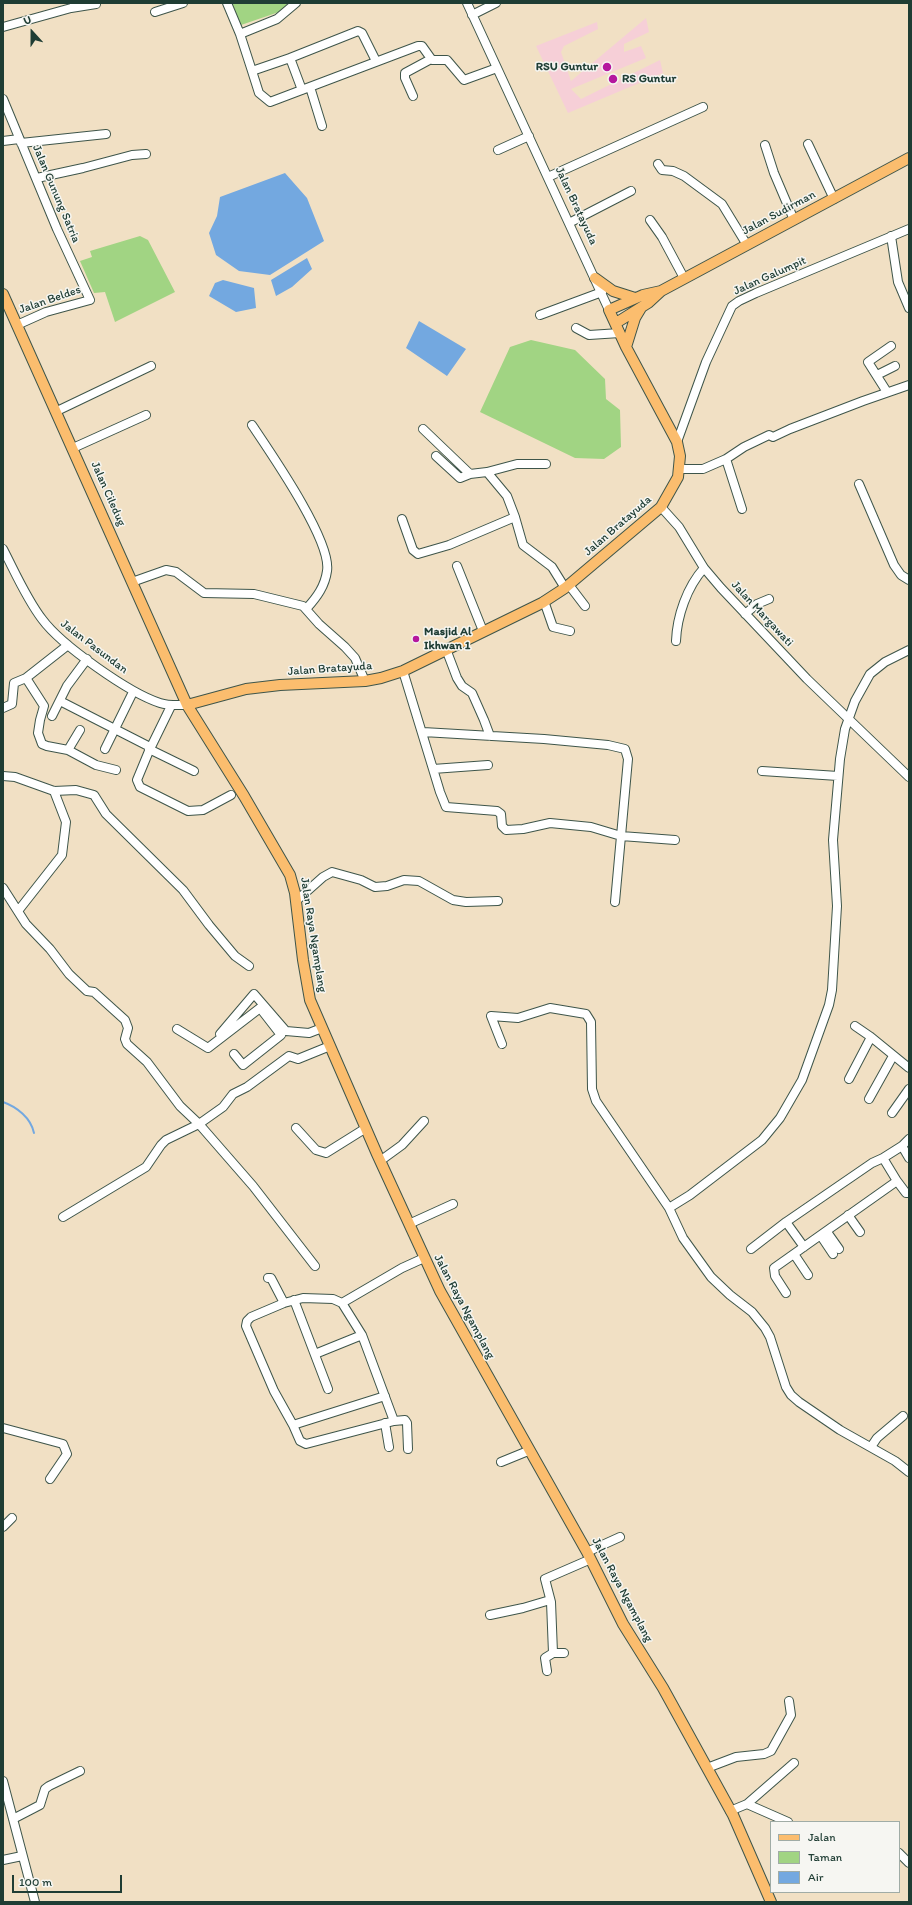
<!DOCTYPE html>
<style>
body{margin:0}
#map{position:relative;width:912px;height:1905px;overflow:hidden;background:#f1e0c4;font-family:Itim,sans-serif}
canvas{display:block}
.frame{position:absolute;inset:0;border:4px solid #1f3d34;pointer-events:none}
.legend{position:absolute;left:770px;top:1821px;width:130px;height:72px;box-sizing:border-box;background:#f6f6f2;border:1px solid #a0aca6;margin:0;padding:5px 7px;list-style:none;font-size:12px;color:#1f3d34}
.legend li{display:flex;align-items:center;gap:8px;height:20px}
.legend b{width:20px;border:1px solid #a0aca6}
.north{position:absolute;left:12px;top:12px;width:40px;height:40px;-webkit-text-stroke:3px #f6f6f2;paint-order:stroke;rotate:339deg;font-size:11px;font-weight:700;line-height:16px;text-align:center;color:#1f3d34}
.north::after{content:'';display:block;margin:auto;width:14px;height:18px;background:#1f3d34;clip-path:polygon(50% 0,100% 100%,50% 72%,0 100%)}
.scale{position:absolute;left:12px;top:1875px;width:110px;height:18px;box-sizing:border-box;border:2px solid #1f3d34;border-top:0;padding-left:5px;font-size:12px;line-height:14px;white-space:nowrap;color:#1f3d34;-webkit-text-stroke:3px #f6f6f2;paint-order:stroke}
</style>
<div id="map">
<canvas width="912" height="1905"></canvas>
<div class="frame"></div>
<ul class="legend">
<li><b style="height:5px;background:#fbbd6e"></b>Jalan</li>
<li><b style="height:11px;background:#a1d483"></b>Taman</li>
<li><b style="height:11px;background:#73a8e0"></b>Air</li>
</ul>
<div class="north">U</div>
<div class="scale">100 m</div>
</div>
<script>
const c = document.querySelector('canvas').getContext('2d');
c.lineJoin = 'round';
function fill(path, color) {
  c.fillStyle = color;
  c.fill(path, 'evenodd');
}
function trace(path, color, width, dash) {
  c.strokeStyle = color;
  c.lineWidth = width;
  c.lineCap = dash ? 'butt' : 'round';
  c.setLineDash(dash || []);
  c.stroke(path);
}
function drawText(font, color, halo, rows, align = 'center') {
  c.font = font + ' Itim,sans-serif';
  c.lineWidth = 3;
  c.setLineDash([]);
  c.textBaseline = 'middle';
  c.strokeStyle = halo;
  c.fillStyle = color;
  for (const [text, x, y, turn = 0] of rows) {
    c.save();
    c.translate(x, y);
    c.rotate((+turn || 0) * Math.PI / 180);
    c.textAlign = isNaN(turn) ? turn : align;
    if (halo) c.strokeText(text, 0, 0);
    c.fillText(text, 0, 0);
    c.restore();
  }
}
fill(new Path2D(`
 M646 18 649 32 624 44V52L641 46 646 58 571 89 581 99 660 60 663 73 568 113 536 46 597 22 598 29 564 46 561 52 571 81Z`), '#f6cfd7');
fill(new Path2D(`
 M232 3H289L279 12 241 25Z
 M140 236 148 240 175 292 115 322 105 292 94 293 80 261 92 257 90 251Z
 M531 340 575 350 605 379 606 399 620 410 621 447 604 459 575 458 480 412 510 347Z`), '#a1d483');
fill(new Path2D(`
 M285 173 307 198 324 241 270 275 239 271 216 255 209 233 217 216 220 197Z
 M307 258 312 269 292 287 276 296 271 280Z
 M223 280 254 288 256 308 236 312 209 296 215 283Z
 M419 321 466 349 447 376 406 348Z`), '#73a8e0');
trace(new Path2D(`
 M3 1102C17 1107 31 1118 34 1133`), '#73a8e0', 2);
const minor = new Path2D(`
 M227 3 240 34 252 71 290 58
 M467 3 609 310
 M155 12 183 3
 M472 15 496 3
 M3 27 71 8 96 4
 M240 34 277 19 296 3
 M252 71 259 93 270 102 418 46H422L432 60H447L464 80 497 68
 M310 87 322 126
 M302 90 290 58 358 31 362 33 376 61
 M413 96 405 78V73L431 59
 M3 99 57 229 90 300 46 312 17 325
 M3 141 19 139
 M21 143 106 134
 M808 144 834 199
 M765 145 774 173 794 220
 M498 150 529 136
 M658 164 662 170 673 171 684 176 722 204 747 245
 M548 177 703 107
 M37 178 83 168 132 155 146 154
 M650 220 662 237 684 278
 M569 223 631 191
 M891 236 898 282 909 308
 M540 315 602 292
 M576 328 589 335 620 333
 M877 375 895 366
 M887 392 868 362 891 346
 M57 411 151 366
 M252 425C270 452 332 541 327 571 325 586 317 597 307 608
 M423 429 470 474 487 472
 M677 442 706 362 732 306 739 301 756 293 909 229
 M73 448 146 415
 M436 456 460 478 470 474
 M726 459 744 447 769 435 773 437 790 429 863 401 909 385
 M546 464H517L487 472 507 496 515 517 523 545 552 567 565 588
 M680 469H703L726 459 742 509
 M859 484 894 565 901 575 909 580
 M661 507 679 527 704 568 721 588 807 679 909 777
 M402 519 413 550 418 554 449 545 515 517
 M3 549C15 572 26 598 42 619 61 645 129 693 160 703 169 706 178 705 187 705
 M457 566 483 631
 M132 582 166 570 176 572 204 593 254 594 303 606 319 624 345 647 355 658 365 681
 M569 585 585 606
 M544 601 553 627 570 631
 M745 614 757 604 769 599
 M676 641C677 616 687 587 704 568
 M446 649 457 678 462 686 472 693 484 720 490 736
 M403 671 433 769 488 765
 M26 678 44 706 40 720 38 733 42 744 47 746 68 750 96 765 116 770
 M60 701 150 747
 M171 706 149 751 137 780 140 787 188 811 203 810 231 795
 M3 708 12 704 14 683 26 678 68 645
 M52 716 67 686 87 659
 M423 732 544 739 608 745 625 749 628 759 615 902
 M105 749 133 692
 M149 749 194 771
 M68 750 80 730
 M433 769 440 792 446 807 497 811 501 814 502 826 506 830 523 829 550 823 591 827 621 836 675 840
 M762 771 838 776
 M3 776 15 777 54 791 76 790 94 795 106 814 183 890 209 925 235 956 249 966
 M3 888 26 924 50 949 69 974 87 991 94 992 125 1020 128 1028 125 1039 127 1044 147 1062 180 1106 199 1124 253 1186 315 1266
 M296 901 323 877 332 872 361 880 375 887 387 886 404 880 419 881 453 900 466 902 498 901
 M18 911 62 855 66 822 54 791
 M855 1026 871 1037
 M177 1029 208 1048 260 1008 281 1035 243 1065 234 1054
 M220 1034 254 994 286 1031 309 1033 322 1028
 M502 1044 491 1016 518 1018 550 1008 586 1014 591 1022 592 1089 596 1101 669 1208 683 1238 711 1277 730 1295 752 1312 765 1328 770 1337 786 1387 791 1395 799 1402 840 1430 895 1461 909 1472
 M849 1079 871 1037 909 1068
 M869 1099 893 1056
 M892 1113 909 1089
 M296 1128 316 1150 326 1153 366 1128
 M902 1146 909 1158
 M380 1161 402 1145 424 1121
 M897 1181 906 1193H909
 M669 1208 690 1195 762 1140 780 1118 802 1080 829 1005 832 990 837 906 833 840 840 759 845 729 855 701 870 674 885 662 909 650
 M848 1215 860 1232
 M63 1217 146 1167 161 1145 166 1140 199 1124 223 1107 233 1094 247 1087 289 1056 298 1059 330 1046
 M409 1224 453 1204
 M827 1232 839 1249
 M821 1236 833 1254
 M804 1247 786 1222 872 1163 883 1158
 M751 1249 786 1222
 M794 1254 808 1275
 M268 1278H271L284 1303
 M786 1293 775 1276 774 1268 897 1181 883 1158 902 1146 909 1139
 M294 1300 328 1389
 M342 1303 402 1268 424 1258
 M315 1354 362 1335
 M394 1421 405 1420 407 1423 408 1449
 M385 1423 389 1447
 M293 1425 300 1441 306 1444 394 1421 362 1335 342 1303 333 1299 303 1298 284 1303 251 1317 247 1321 246 1326 274 1391 293 1425 385 1396
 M3 1428 63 1444 67 1454 50 1479
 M871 1447 877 1438 903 1416
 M501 1462 528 1451
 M3 1527 12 1518
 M587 1552 620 1537
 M490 1615 523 1608 550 1600
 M564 1653H553L551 1602 545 1579 591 1559
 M547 1671 545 1658 553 1653
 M707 1768 736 1757 764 1754 771 1751 791 1715 789 1701
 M3 1781 35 1902
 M747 1804 794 1763
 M730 1811 747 1804 788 1822
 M13 1819 40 1805 45 1789 49 1786 80 1771
 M899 1853 909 1863
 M3 1860 22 1856`);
const major = new Path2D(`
 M595 278 613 291 635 298
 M3 294 187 705 244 796 290 875 295 893 303 960 310 1000 377 1154 440 1291 587 1552 623 1624 663 1688 733 1815 771 1902
 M616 323 648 303 661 291
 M626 347 635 318 641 308
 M187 705 246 689 280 685 365 681 381 678 403 671 542 603 565 588 661 507 678 477 680 456 677 442 626 347 609 310 643 295 661 291 909 158`);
trace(minor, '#3e554a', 10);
trace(major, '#3e554a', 12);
trace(minor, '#fff', 8);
trace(major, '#fbbd6e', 10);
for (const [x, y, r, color] of [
 [607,67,5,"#b5179e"],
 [613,79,5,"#b5179e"],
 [416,639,4,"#b5179e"]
]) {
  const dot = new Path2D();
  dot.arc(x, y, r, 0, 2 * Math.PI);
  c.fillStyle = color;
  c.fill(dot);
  trace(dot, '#f6f6f2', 1.5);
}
drawText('bold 12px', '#1f3d34', '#f6f6f2', [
 ["RSU Guntur",598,67,"right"],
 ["RS Guntur",622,79],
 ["Masjid Al",424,632],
 ["Ikhwan 1",424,646]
], 'left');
drawText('12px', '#1f3d34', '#f6f6f2', [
 ["Jalan Gunung Satria",56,194,67],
 ["Jalan Bratayuda",576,206,65],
 ["Jalan Sudirman",779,213,-28],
 ["Jalan Galumpit",770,276,-24],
 ["Jalan Beldes",50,300,-19],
 ["Jalan Ciledug",108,494,66],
 ["Jalan Bratayuda",618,526,-41],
 ["Jalan Margawati",762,614,47],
 ["Jalan Pasundan",94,647,37],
 ["Jalan Bratayuda",330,669,-4],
 ["Jalan Raya Ngamplang",313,935,81],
 ["Jalan Raya Ngamplang",464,1307,62],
 ["Jalan Raya Ngamplang",622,1590,62]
]);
</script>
